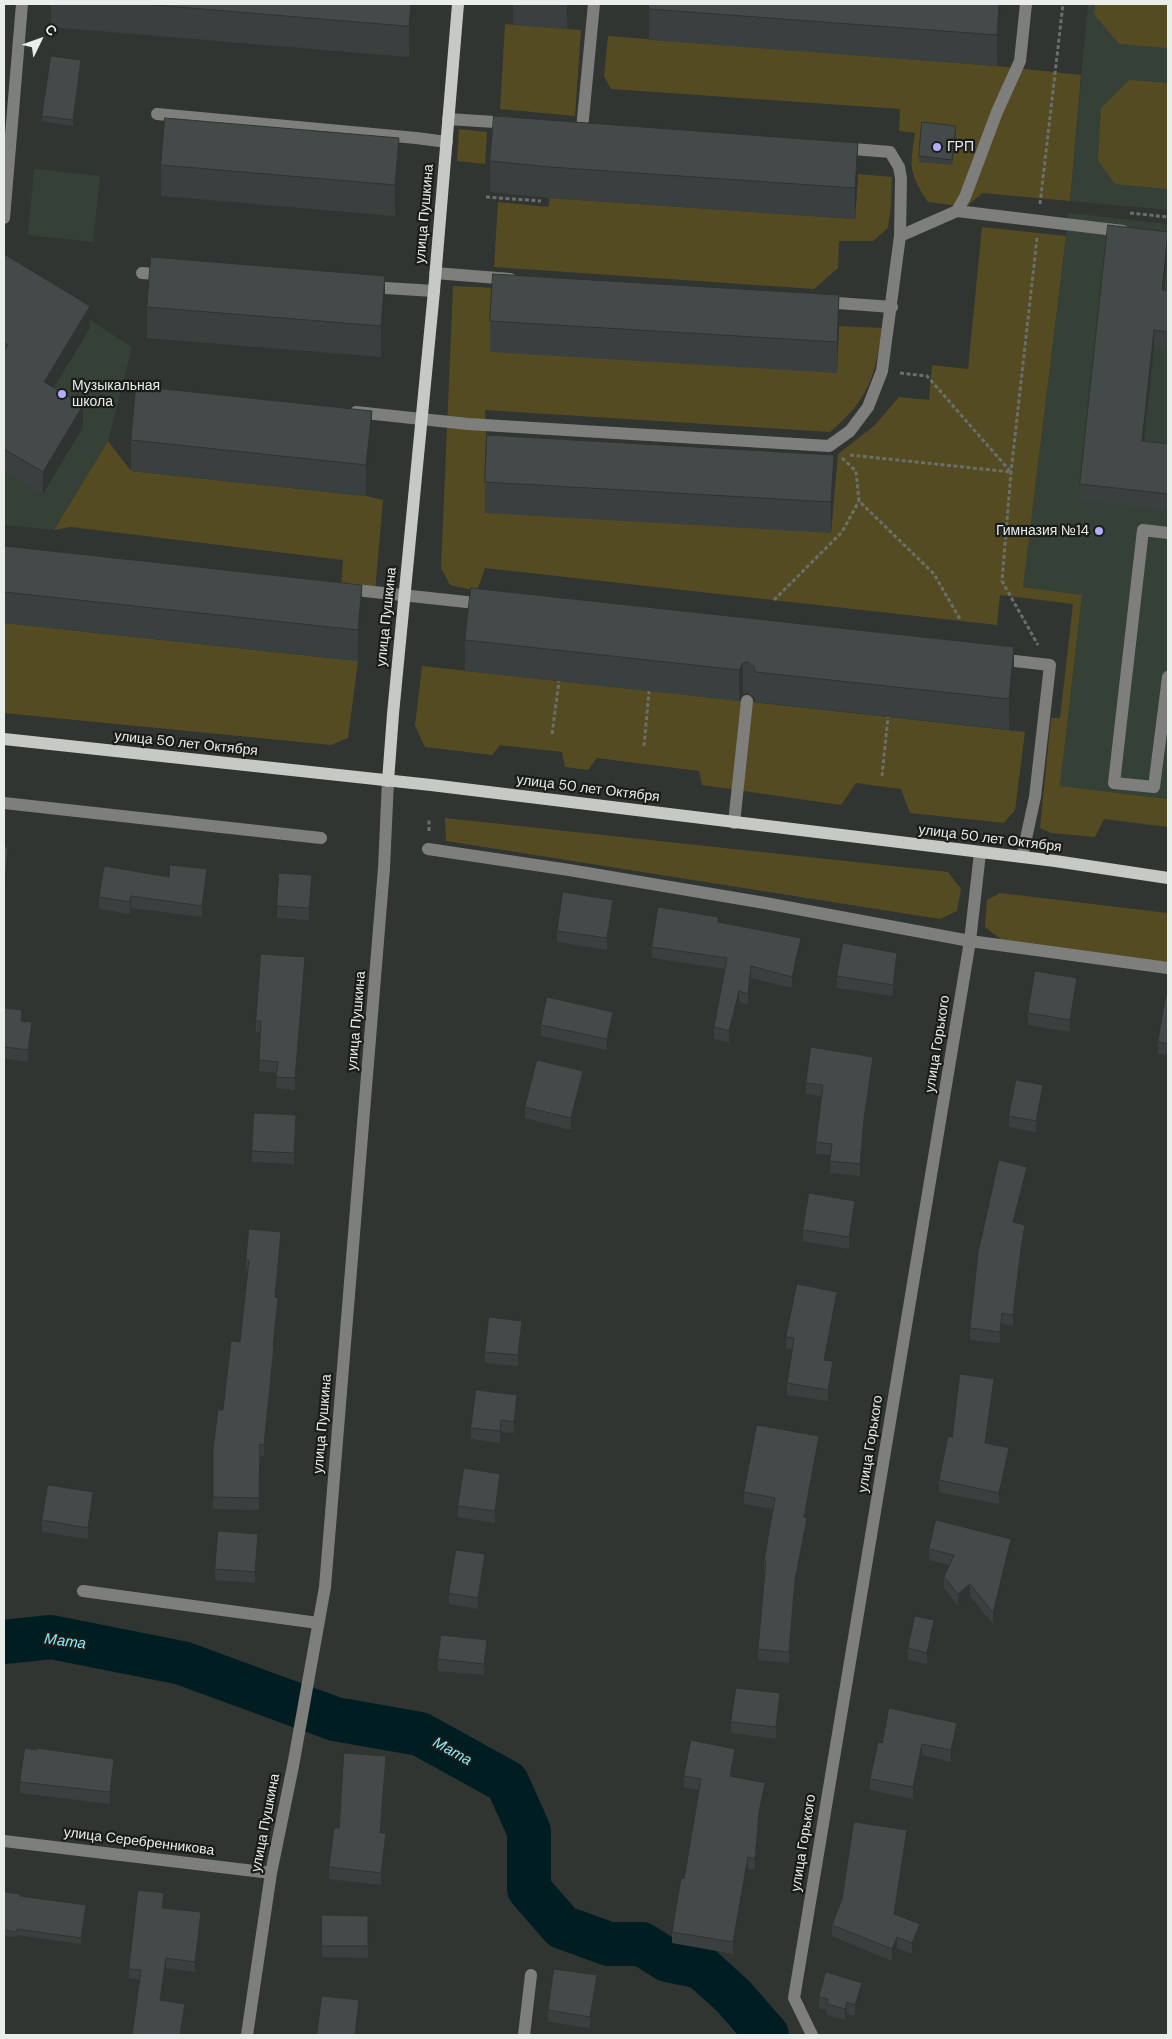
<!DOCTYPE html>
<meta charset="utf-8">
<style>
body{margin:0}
#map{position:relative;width:1172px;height:2039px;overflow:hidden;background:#303531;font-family:"DM Sans",sans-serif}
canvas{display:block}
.frame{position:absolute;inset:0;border:5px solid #eaeeeb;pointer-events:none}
.north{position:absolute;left:15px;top:15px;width:50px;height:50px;-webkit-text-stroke:4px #1a1c1a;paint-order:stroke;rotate:48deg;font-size:14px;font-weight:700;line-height:20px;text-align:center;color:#eaeeeb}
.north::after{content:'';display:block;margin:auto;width:18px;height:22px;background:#eaeeeb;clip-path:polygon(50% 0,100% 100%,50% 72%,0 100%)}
</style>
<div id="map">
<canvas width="1172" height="2039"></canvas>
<div class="frame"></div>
<div class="north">С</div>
</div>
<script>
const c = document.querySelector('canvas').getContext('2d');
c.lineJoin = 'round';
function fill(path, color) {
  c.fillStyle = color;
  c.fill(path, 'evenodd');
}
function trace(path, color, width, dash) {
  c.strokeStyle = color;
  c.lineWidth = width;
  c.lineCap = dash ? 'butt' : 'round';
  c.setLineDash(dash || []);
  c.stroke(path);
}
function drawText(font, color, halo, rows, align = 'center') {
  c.font = font + ' "DM Sans",sans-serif';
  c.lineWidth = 4.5;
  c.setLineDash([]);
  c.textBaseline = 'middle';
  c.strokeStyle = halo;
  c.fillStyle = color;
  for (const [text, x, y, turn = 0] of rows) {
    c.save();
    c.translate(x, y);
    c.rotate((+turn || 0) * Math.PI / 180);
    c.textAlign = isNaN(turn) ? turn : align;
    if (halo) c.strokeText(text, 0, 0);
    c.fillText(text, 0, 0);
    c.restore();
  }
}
fill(new Path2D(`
 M1088 4H1168V210L1070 201Z
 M34 169 100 176 93 242 28 235Z
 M1068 213 1168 224V799L1060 786 1082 595 1023 587 1066 236Z
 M4 264 132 347 108 441 54 530 4 525Z`), '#354037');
fill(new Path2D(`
 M1095 4H1168V48L1119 44 1094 14Z
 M505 24 581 30 575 116 500 109Z
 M608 36 997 66 1081 75 1070 201 982 193 966 207 928 202C908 172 910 166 915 133L899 131 900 109 611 89 604 76Z
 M1129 80 1168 83V189L1115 184 1098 160 1101 108Z
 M459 129 487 132 485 164 457 161Z
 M858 174 892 177 891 205 888 228 873 241H839L838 268 814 289 494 267 498 202 548 207 550 198 855 219Z
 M982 227 1066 236 1023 587 1082 595 1060 786 1168 799V827L1104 819 1095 837 1051 833 1040 828 1051 718H1060L1073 604 1000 595 997 625 485 568 477 591 450 585 441 568 453 286 494 288 836 373 839 326 882 328C875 377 869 399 830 432L485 410 487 466 831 533 838 454 874 426 899 397 929 400 932 365 968 369Z
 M108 441 131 471 366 496 383 500 375 592 341 589 343 560 71 527 54 530Z
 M4 623 358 661 348 738 331 745 4 713Z
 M422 666 1025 732 1015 810 1004 823 910 813 901 789 856 783 841 805 702 785 699 771 597 758 588 770 565 767 562 752 500 745 492 755 425 747 415 726Z
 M445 818 948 872 961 889 957 911 940 919 446 841Z
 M1000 893 1168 913V963L1006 943 985 927 987 900Z`), '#554b22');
trace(new Path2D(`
 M4 1642 51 1637 182 1663 335 1719 420 1734 507 1782 529 1831V1889L562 1927 609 1944H642L667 1960 701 1967 733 1996 767 2035`), '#001d21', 44);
trace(new Path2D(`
 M486 197 541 201
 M1040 204 1063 4
 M1130 213 1168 217
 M1037 238 1011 472 1002 581 1038 645
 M900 373 927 376 1010 471
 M850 455 1011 472
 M842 458 856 471 859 501 934 574 961 621
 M774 600 842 532 859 501
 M552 734 559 681
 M644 746 649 691
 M882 776 888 717
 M429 831V819`), '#6a6f6b', 3, [4, 2.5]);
trace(new Path2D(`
 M157 114 416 138 447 142
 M448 119 510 123
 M582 129 594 4
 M957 211 1123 231
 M4 218 22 4
 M900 236 957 211 965 197 997 112 1020 61 1026 4
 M142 273 167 275
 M435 273 510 279
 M369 287 434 291
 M824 302 892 307
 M356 412 468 424 829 446 850 431 868 407 882 371 900 236 901 178 899 167 890 152 841 148
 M1168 533 1143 530 1114 783 1154 787 1168 677
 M346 589 485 604
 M997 659 1050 665 1035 797 1022 857
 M4 803 321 838
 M734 823 747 701
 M428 849 569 870 765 903 970 941 1168 968
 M83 1591 318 1623
 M4 1841 271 1873
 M247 2035 271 1873 293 1766 325 1587 384 868 388 781
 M524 2035 531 1975
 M812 2035 794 1998 970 941 980 853`), '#7e7f7c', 12);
trace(new Path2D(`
 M4 739 431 785 1055 861 1168 878
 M388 781 393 714 434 291 458 4`), '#c7cac4', 12);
fill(new Path2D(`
 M51 4H413V7L409 57 51 27Z
 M513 4H569L567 29 513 25Z
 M1001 4V19L997 66 649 40V9Z
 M81 66 73 126 42 121V116Z
 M956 131 952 165 919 162V156Z
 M490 161 858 174 855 219 550 198 490 192Z
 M161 165 399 169 395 216 161 196Z
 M1168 232V251L1164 290 1168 291V348L1154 347 1143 441 1168 444V510L1080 501V484Z
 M4 254 90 328 54 388 83 427 43 494 4 471Z
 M147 307H385L381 357 147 338Z
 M490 321 839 326 837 373 490 352Z
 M131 440 372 442 366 496 131 471Z
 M485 482 834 486 831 533 485 513Z
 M4 562 362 616 358 661 4 623Z
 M465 640 1014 677 1009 730 755 702 754 697 748 693 743 694 739 701 465 671Z
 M169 877 207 881 202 917 131 908 130 914 99 909V897Z
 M312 886 309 920 277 918V906Z
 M613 911 607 950 557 942V931Z
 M718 922 801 950 792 988 751 978 748 1005 739 1002 729 1042 714 1039V1027L725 969 652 958V947Z
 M897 964 893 996 837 988V976Z
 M305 969 295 1090 276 1088 277 1073 259 1071 261 1032H256V1021Z
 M1077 989 1070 1032 1028 1025V1013Z
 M1168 996V1055L1158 1054V1042Z
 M4 1008 32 1033 28 1062 4 1058Z
 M613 1023 607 1050 541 1036V1025Z
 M873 1068 864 1130 860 1176 830 1173 831 1155 816 1154V1142L822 1096 806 1094V1083Z
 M583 1083 571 1130 525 1118V1107Z
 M1043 1096 1036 1132 1009 1127V1116Z
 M296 1126 294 1164 252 1162V1151Z
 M1027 1178 1016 1223 1025 1236 1021 1259 1013 1326 1002 1324 1000 1343 970 1340V1328Z
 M855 1212 849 1249 803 1241V1230Z
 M281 1244 276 1298 278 1309 274 1346V1357L264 1456H260L259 1510 213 1509V1449L240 1342 248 1271H246V1260Z
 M837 1303 826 1360 833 1372 828 1401 787 1395V1383L792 1349 786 1348V1337Z
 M522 1332 518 1366 485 1363V1352Z
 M994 1390 987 1444 1009 1460 999 1504 939 1492V1480L952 1437Z
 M517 1407 514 1433 501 1432 500 1443 471 1439V1428Z
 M819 1448 806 1517 807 1529 795 1592 789 1663 758 1660V1649L765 1572H764V1561L773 1509 744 1504V1492Z
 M500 1485 495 1523 458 1517V1506Z
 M93 1504 88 1539 42 1532V1520Z
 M258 1546 255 1583 215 1580V1569Z
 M929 1549 1011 1550 993 1624 970 1596 958 1606 944 1588V1577L949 1565 929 1560Z
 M485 1566 478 1609 449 1604V1593Z
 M934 1632 927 1664 908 1660V1648Z
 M487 1651 484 1675 438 1671V1659Z
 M780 1704 776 1739 731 1733V1722Z
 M957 1734 951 1762 922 1755 913 1799 870 1790V1779L882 1743Z
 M735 1760 732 1777 765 1794 759 1824 755 1870 748 1869 733 1954 672 1943V1932L684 1879 699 1790 684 1787V1776Z
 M386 1767 381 1833 386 1845 381 1885 329 1879V1867L339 1828Z
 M114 1770 110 1804 20 1793V1782Z
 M907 1842 896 1914 920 1936 912 1954 897 1948 892 1961 832 1936V1925Z
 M4 1892 86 1911 81 1944 17 1935 16 1937 4 1936Z
 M164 1902 163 1908 201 1922 195 1972 166 1968 161 2000 185 2014 182 2035 140 1980 129 1978V1969Z
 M322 1915 368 1916V1958L322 1957Z
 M597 1986 590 2028 548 2022V2010Z
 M862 1995 855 2016 847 2014 845 2020 827 2015V2010L819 2008V1997Z`), '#3a403f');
fill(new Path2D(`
 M411 4H413V7L409 57V26Z
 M567 4H569L567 29Z
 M999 4H1001V19L997 66V35Z
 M81 60V66L73 126V120Z
 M956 126V131L952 165V160Z
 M399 138V169L395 216V185Z
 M858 143V174L855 219V188Z
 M1168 235V251L1162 307V290Z
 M385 276V307L381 357V326Z
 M839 295V326L837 373V342Z
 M90 306V328L44 404V382Z
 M1154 330V347L1142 458V441Z
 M83 405V427L43 494V472Z
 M372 411V442L366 496V465Z
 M834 455V486L831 533V502Z
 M362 585V616L358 661V630Z
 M1014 647V677L1009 730V699Z
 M743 663V694L739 701V670Z
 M8 847V858L4 905V894Z
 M207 869V881L202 917V906Z
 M312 875V886L309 920V908Z
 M131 896V908L130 914V902Z
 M613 900V911L607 950V938Z
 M801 938V950L792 988V977Z
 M897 953V964L893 996V985Z
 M305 957V969L295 1090V1078Z
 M751 966V978L748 1005V994Z
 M1077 978V989L1070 1032V1020Z
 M739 991V1002L729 1042V1031Z
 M613 1012V1023L607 1050V1039Z
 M32 1022V1033L28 1062V1050Z
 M873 1057V1068L864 1130 860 1176V1164L864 1119Z
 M583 1071V1083L571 1130V1118Z
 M1043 1085V1096L1036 1132V1121Z
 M1027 1167V1178L1013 1234V1222Z
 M855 1201V1212L849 1249V1237Z
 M1025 1225V1236L1021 1259 1013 1326V1315L1021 1248Z
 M281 1232V1244L275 1309V1297Z
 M837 1292V1303L824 1371V1360Z
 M278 1298V1309L273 1357V1346Z
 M1002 1313V1324L1000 1343V1332Z
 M522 1321V1332L518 1366V1355Z
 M274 1346V1357L264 1456V1445Z
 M833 1361V1372L828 1401V1390Z
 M994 1379V1390L985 1455V1443Z
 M517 1395V1407L514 1433V1422Z
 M501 1420V1432L500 1443V1431Z
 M819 1436V1448L804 1528V1517Z
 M1009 1448V1460L999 1504V1493Z
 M500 1474V1485L495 1523V1511Z
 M93 1492V1504L88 1539V1528Z
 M807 1518V1529L795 1592 789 1663V1652L795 1580Z
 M258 1534V1546L255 1583V1572Z
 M1011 1539V1550L993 1624V1613Z
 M485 1554V1566L478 1609V1598Z
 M970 1584V1596L958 1606V1594Z
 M934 1620V1632L927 1664V1653Z
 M487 1640V1651L484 1675V1664Z
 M780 1693V1704L776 1739V1727Z
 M957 1723V1734L951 1762V1750Z
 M922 1744V1755L913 1799V1787Z
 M735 1749V1760L730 1788V1776Z
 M386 1756V1767L380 1844V1833Z
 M114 1759V1770L110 1804V1792Z
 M765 1783V1794L759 1824 755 1870V1859L759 1812Z
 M907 1830V1842L894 1925V1914Z
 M386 1833V1845L381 1885V1873Z
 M748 1857V1869L733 1954V1942Z
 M86 1905V1911L81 1944V1938Z
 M201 1912V1922L195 1972V1962Z
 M920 1924V1936L912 1954V1943Z
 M897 1937V1948L892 1961V1949Z
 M166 1958V1968L160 2009V2000Z
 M597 1975V1986L590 2028V2017Z
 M862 1983V1995L855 2016V2005Z
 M359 2000V2012L356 2035H355Z
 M847 2002V2014L845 2020V2009Z
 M185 2004V2014L182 2035H180Z`), '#2f3433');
const building = new Path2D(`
 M143 4H411L409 26Z
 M649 4H999L997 35 649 9Z
 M51 56 81 60 73 120 42 116Z
 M494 116 858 143 855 188 550 167 490 161Z
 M165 118 399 138 395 185 161 165Z
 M922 122 956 126 952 160 919 156Z
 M1108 225 1168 232 1162 290 1168 291V332L1154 330 1142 441 1168 444V494L1080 484Z
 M4 254 90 306 44 382 83 405 43 472 4 449V351L8 345 4 342Z
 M151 257 385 276 381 326 147 307Z
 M493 274 839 295 837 342 490 321Z
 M136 386 372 411 366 465 131 440Z
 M487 435 834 455 831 502 485 482Z
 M5 546 362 585 358 630 4 592V562Z
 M471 588 1014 647 1009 699 755 672 754 667 748 662 743 663 739 670 465 640Z
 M4 847H8L4 894Z
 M170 865 207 869 202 906 131 896 130 902 99 897 104 866 169 877Z
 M279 873 312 875 309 908 277 906Z
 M563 892 613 900 607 938 557 931Z
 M658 907 718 917V922L801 938 792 977 751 966 748 994 739 991 729 1031 714 1027 727 958 652 947Z
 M843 943 897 953 893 985 837 976Z
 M261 954 305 957 295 1078 276 1077 278 1062 259 1060 261 1021H256Z
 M1035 971 1077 978 1070 1020 1028 1013Z
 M1166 996H1168V1044L1158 1042Z
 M547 997 613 1012 607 1039 541 1025Z
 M4 1008 22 1010 21 1021 32 1022 28 1050 4 1047Z
 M811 1047 873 1057 864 1119 860 1164 830 1161 832 1144 816 1142 823 1085 806 1083Z
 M537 1060 583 1071 571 1118 525 1107Z
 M1016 1080 1043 1085 1036 1121 1009 1116Z
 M254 1113 296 1115 294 1153 252 1151Z
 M999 1160 1027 1167 1013 1222 1025 1225 1021 1248 1013 1315 1002 1313 1000 1332 970 1328 978 1253Z
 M809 1193 855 1201 849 1237 803 1230Z
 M249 1229 281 1232 275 1297 278 1298 273 1346H274L264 1445 260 1444 259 1498 213 1497V1449L218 1410H223L231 1341 240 1342 249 1260H246Z
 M797 1284 837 1292 824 1360 833 1361 828 1390 787 1383 794 1338 786 1337Z
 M489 1317 522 1321 518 1355 485 1352Z
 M960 1374 994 1379 985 1443 1009 1448 999 1493 939 1480 948 1436 952 1437Z
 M476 1390 517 1395 514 1422 501 1420 500 1431 471 1428Z
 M757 1425 819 1436 804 1517 807 1518 795 1580 789 1652 758 1649 766 1561H764L775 1498 744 1492Z
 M464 1468 500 1474 495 1511 458 1506Z
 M48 1485 93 1492 88 1528 42 1520Z
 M936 1520 1011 1539 993 1613 970 1584 958 1594 944 1577 954 1555 929 1549Z
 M218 1531 258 1534 255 1572 215 1569Z
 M456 1550 485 1554 478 1598 449 1593Z
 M915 1616 934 1620 927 1653 908 1648Z
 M441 1635 487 1640 484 1664 438 1659Z
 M736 1688 780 1693 776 1727 731 1722Z
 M889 1708 957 1723 951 1750 922 1744 913 1787 870 1779 878 1742 882 1743Z
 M691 1740 735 1749 730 1776 765 1783 759 1812 755 1859 748 1857 733 1942 672 1932 681 1878 684 1879 701 1779 684 1776Z
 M25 1748 36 1750 37 1748 114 1759 110 1792 20 1782Z
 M344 1753 386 1756 380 1833H386L381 1873 329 1867 334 1828H339Z
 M854 1822 907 1830 894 1914 920 1924 912 1943 897 1937 892 1949 832 1925 842 1899Z
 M138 1890 164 1893 162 1908 201 1912 195 1962 166 1958 160 2000 185 2004 180 2035H132L141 1970 129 1969Z
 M4 1892 20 1894V1896L86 1905 81 1938 17 1929 16 1932 4 1930Z
 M322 1915 368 1916V1946H322Z
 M554 1969 597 1975 590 2017 548 2010Z
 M826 1972 862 1983 855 2005 847 2002 845 2009 827 2004 828 1999 819 1997Z
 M322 1996 359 2000 355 2035H317Z`);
fill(building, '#434a49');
trace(building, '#2f3433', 1);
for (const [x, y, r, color] of [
 [937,147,5,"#b4acf9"],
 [62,394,5,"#b4acf9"],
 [1099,531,5,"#b4acf9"]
]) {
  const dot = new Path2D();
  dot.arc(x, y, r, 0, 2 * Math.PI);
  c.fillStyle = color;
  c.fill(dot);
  trace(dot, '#1a1c1a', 2);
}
drawText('14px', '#eaeeeb', '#1a1c1a', [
 ["ГРП",947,147],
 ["Музыкальная",72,386],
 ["школа",72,402],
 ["Гимназия №14",1089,531,"right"]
], 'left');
drawText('14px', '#eaeeeb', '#1a1c1a', [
 ["улица Пушкина",425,214,-85],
 ["улица Пушкина",387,617,-84],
 ["улица 50 лет Октября",186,744,6],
 ["улица 50 лет Октября",588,789,7],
 ["улица 50 лет Октября",990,839,7],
 ["улица Пушкина",357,1021,-85],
 ["улица Горького",938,1044,-81],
 ["улица Пушкина",323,1424,-85],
 ["улица Горького",871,1444,-81],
 ["улица Пушкина",266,1823,-79],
 ["улица Серебренникова",139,1842,7],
 ["улица Горького",804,1843,-81]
]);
drawText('italic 15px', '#8dedf9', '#1a1c1a', [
 ["Мата",65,1642,7],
 ["Мата",452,1752,29]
]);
</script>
